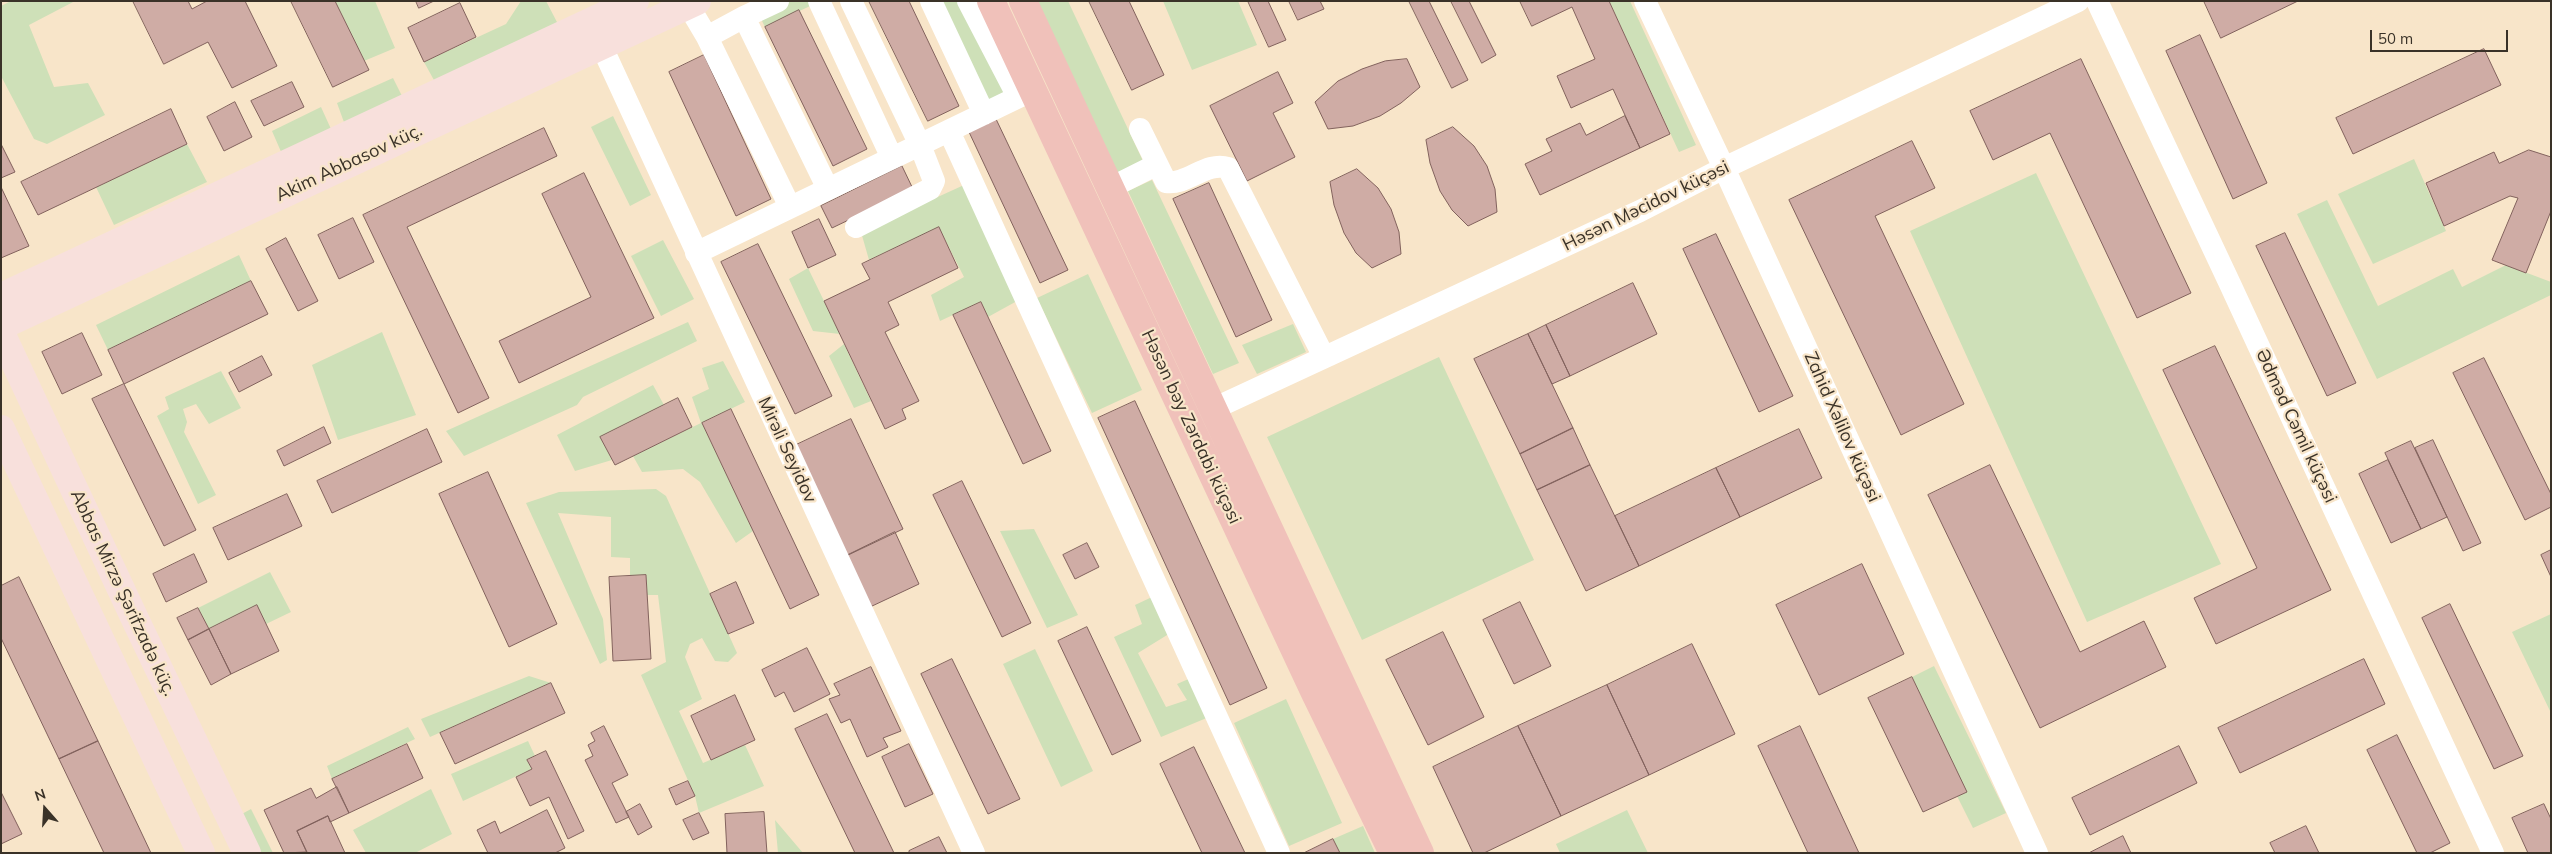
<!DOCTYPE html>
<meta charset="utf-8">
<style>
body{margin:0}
#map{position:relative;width:2552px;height:854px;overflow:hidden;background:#f8e5c9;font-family:Mulish,sans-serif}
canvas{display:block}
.frame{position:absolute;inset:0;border:2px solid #3a3228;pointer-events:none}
.north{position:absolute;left:20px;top:784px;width:50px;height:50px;-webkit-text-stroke:4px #f8e5c9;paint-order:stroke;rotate:341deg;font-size:14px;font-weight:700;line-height:20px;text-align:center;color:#3a3228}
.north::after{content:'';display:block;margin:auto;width:18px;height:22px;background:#3a3228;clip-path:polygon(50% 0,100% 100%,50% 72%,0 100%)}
.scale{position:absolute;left:2370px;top:30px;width:138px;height:22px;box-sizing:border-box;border:2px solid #3a3228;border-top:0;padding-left:6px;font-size:15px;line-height:18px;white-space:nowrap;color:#3a3228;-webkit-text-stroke:4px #f8e5c9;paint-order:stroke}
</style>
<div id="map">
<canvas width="2552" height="854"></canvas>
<div class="frame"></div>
<div class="north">N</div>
<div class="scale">50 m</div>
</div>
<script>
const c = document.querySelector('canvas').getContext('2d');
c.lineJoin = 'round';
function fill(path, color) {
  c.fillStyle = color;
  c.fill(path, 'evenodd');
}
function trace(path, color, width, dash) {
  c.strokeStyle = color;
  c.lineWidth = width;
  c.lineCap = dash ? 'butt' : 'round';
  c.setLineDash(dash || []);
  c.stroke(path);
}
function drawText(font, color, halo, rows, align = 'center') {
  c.font = font + ' Mulish,sans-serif';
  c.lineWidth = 4.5;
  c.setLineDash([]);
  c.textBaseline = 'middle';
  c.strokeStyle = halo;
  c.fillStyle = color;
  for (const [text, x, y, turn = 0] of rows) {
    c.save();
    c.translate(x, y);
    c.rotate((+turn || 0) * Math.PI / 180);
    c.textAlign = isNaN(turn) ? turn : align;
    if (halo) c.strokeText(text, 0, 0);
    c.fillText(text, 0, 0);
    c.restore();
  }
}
fill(new Path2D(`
 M11 1H75L29 25 54 87 88 83 105 115 47 144 34 139 1 76V6Z
 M335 1H375L395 48 364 61Z
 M521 1H546L558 24 435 82 424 62 506 24Z
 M752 1H821L765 27Z
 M924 1H974L1017 90 976 109Z
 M1034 1H1068L1143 161 1115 175Z
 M1163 1H1238L1257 45 1192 70Z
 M1609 1H1630L1696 145 1679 152Z
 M393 78 403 98 345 125 337 103Z
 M321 107 331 129 282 154 272 131Z
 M613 116 651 195 630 206 591 127Z
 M187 144 207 182 114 225 96 187Z
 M2414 159 2446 231 2373 264 2338 194Z
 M2036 173 2221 564 2087 622 1910 231Z
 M1152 180 1239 363 1213 374 1128 191Z
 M964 185 1017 301 988 317 981 302 940 321 931 295 964 277 939 228 869 260 861 232Z
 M2327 200 2378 306 2453 269 2462 287 2506 265 2551 282V295L2377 379 2297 214Z
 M663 240 694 299 661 316 631 256Z
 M239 255 251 281 108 350 96 325Z
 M808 268 840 334 813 331 789 279Z
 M1088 274 1142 390 1092 413 1037 298Z
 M688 322 697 341 583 397 577 405 464 456 446 431Z
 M1293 324 1306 352 1257 374 1242 345Z
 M382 332 416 415 338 440 312 365Z
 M844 344 871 401 854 408 829 356Z
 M1439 357 1534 560 1362 640 1267 437Z
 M723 361 745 402 702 423 753 531 736 543 700 482 683 469 642 472 633 456 701 423 692 397 709 389 702 368Z
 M221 371 241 408 209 424 196 404 183 409 187 422 184 432 216 495 198 504 157 416 169 409 165 397Z
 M653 385 664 405 601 437 612 460 575 471 557 435Z
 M656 489 666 496 737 653 728 662 715 661 702 638 690 644 685 657 702 699 679 711 703 763 745 745 764 786 699 813 695 796 641 675 666 662 658 595H647L646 575 630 576V558L611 557V517L558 513 603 619 607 660 600 664 526 503 559 492Z
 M1034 529 1078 615 1047 628 1000 531Z
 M270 572 291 612 266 624 257 606 209 629 198 608Z
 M1152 597 1172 632 1138 653 1166 707 1187 700 1177 684 1193 677 1209 717 1161 737 1114 637 1142 624 1135 605Z
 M2551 614V713L2512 632Z
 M1035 649 1093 771 1061 787 1003 664Z
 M1934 666 2006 813 1973 828 1957 796 1966 791 1912 677Z
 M529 676 551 683 430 737 421 719Z
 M1286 699 1342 823 1289 846 1234 723Z
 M408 727 415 739 332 779 327 766Z
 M528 741 535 756 527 760 532 769 463 801 451 774Z
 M431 789 452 834 415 853H366L353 830Z
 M251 809 273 853H258L240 815Z
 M1627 810 1648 853H1560L1556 844Z
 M775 820 803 853H778Z
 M1363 826 1375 853H1340L1333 839Z`), '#cee0b8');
const building = new Path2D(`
 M133 1H188L192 9 207 1H245L277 66 232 88 208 42 164 64Z
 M291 1H335L369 70 333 87Z
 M416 1H434L419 8Z
 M869 1H909L959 106 928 121Z
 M1089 1H1129L1164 75 1132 90Z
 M1248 1H1268L1286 40 1269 47Z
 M1289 1H1320L1324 9 1298 20Z
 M1409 1H1429L1468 80 1452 88Z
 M1451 1H1469L1496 55 1482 63Z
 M1520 1H1609L1670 134 1640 148 1613 89 1571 108 1557 76 1595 59 1572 7 1532 26Z
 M2204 1H2298L2221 38Z
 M460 3 476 37 424 62 408 28Z
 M799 10 867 149 833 166 765 27Z
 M2200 35 2267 183 2233 199 2166 51Z
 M2484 49 2501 85 2353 154 2336 118Z
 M704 55 771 199 736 216 669 72Z
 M1407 59 1420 87 1401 103 1380 116 1353 126 1328 129 1315 102 1338 81 1362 69 1385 61Z
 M2081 59 2191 293 2137 318 2050 133 1993 160 1970 111Z
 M1278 72 1293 103 1273 113 1295 157 1247 181 1210 106Z
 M292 82 304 107 264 126 251 101Z
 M235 102 252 137 224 151 207 117Z
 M171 109 187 144 38 215 21 182Z
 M1625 116 1640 148 1540 195 1525 164 1552 151 1546 139 1580 123 1586 135Z
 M996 119 1068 270 1040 283 969 132Z
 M1453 127 1474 146 1487 166 1495 189 1497 212 1468 226 1452 210 1440 191 1430 163 1426 140Z
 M544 128 557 156 407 227 489 398 458 413 363 215Z
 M1912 141 1935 188 1875 216 1964 404 1901 435 1789 200Z
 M1 144 15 172 1 178Z
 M2529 150 2551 157V211L2526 273 2492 260 2518 198 2510 196 2444 226 2426 183 2494 152 2499 163Z
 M902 166 913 189 832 228 821 206Z
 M1357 169 1378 188 1391 209 1399 232 1401 254 1372 268 1356 253 1344 233 1334 205 1330 182Z
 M584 173 654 318 519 383 499 341 591 297 542 194Z
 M1209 183 1272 320 1236 337 1173 199Z
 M1 187 29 246 1 258Z
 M353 218 374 262 339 279 318 235Z
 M819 219 836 255 808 268 792 232Z
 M939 227 958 268 888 302 899 325 885 332 919 401 902 409 906 419 885 429 824 301 870 279 862 264Z
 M2285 233 2356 383 2327 396 2256 246Z
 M1716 234 1793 396 1759 412 1683 249Z
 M286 238 318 301 298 311 266 249Z
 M758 244 832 396 795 414 721 262Z
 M251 281 268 314 124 384 108 350Z
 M1633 283 1657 334 1570 376 1546 325Z
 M981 302 1051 451 1023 464 953 315Z
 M1546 325 1570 376 1552 384 1528 334Z
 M82 333 102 375 62 394 42 352Z
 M1528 334 1573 428 1520 454 1474 359Z
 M2215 346 2331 590 2216 644 2194 598 2257 568 2163 370Z
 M262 356 272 375 239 392 229 373Z
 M2484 358 2551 494V507L2525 520 2453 373Z
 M124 384 196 530 164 546 92 399Z
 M678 398 692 427 615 465 600 437Z
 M1135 401 1267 688 1230 705 1098 418Z
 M731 409 819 595 790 609 702 423Z
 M851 419 903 529 846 556 794 446Z
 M324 427 331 443 284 466 277 451Z
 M1573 428 1590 465 1537 490 1520 454Z
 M427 429 442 462 332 513 317 481Z
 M1799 429 1822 478 1740 517 1716 468Z
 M2433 440 2481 543 2463 551 2415 448Z
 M2411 441 2447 517 2421 529 2385 453Z
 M2388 460 2421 529 2391 543 2359 474Z
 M1590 465 1639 566 1586 591 1537 490Z
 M1990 465 2080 652 2144 621 2166 667 2040 728 1928 495Z
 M1716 468 1740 517 1639 566 1615 516Z
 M488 472 557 624 509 647 439 494Z
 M962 481 1031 623 1002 637 933 495Z
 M287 494 302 526 228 560 213 528Z
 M895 532 919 584 870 607 846 556Z
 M1087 543 1099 567 1075 579 1063 555Z
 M2551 550V577L2541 555Z
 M194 554 207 582 166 602 153 574Z
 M1862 564 1904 654 1819 695 1776 605Z
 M646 575 651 659 613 661 609 577Z
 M19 577 98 741 59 759 1 638V586Z
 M736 582 754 623 728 634 710 594Z
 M1520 602 1551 666 1514 684 1483 620Z
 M2450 604 2523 756 2494 769 2422 618Z
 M257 605 279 651 231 674 209 629Z
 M198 608 209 629 188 640 177 618Z
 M1087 627 1141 741 1112 755 1058 641Z
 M209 629 231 674 211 685 188 640Z
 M1443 632 1484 717 1428 745 1386 660Z
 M1692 644 1735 734 1649 775 1607 685Z
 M807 648 830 694 794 712 784 692 775 697 762 670Z
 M952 659 1020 799 988 814 921 674Z
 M2364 659 2385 704 2240 773 2218 728Z
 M871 667 901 731 883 738 888 747 867 757 850 719 841 723 829 699 840 695 834 684Z
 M1912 677 1967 792 1923 812 1868 698Z
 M551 683 565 713 455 764 440 733Z
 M1607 685 1649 775 1561 816 1518 726Z
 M735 695 755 740 711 760 691 716Z
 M827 714 894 853H855L795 729Z
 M604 726 628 775 612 783 629 817 616 823 585 760 593 756 588 745 595 741 591 733Z
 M1518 726 1561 816 1484 853H1473L1433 767Z
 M1800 726 1859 853H1808L1758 746Z
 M2397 735 2450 843 2430 853H2417L2367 750Z
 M98 741 125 798 151 853H104L59 759Z
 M407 744 423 778 349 813 332 779Z
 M909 744 933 794 905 807 882 757Z
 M2179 746 2197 783 2090 835 2072 798Z
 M1194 747 1245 853H1202L1160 764Z
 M546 751 584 831 568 839 549 797 530 806 516 777 532 769 527 760Z
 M688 781 695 796 676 805 669 789Z
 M337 787 349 813 330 822 328 816 297 831 307 852 284 853 264 810 311 788 316 798Z
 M1 792 22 834 1 844Z
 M640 804 652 827 638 835 626 812Z
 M2544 804 2551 819V853H2528L2512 818Z
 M547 810 565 848 555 853H488L477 830 495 821 500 833Z
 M764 812 767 853H727L725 814Z
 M699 813 709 833 693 840 683 820Z
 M328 816 345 853H307L297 831Z
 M2306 826 2319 853H2275L2270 843Z
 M2123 836 2131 853H2089Z
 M939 837 947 853H909V851Z
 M1333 839 1340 853H1304Z`);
fill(building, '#cfaca5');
trace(building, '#82625d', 1);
trace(new Path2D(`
 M819 1 892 158
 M851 1 920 145 934 181 930 189 856 227
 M931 1 984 114
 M968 1 1018 97
 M1645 1 1724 168 2037 853
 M2097 1 2230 284 2493 853
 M688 5 707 37 790 207
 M744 17 778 1
 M707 37 744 17 828 189
 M602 47 974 853
 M1140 129 1166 182C1188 185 1206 161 1228 168L1324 357
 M949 131 1279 853
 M1110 188 1156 165
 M696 253 1033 90
 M1213 409 1640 211 1724 168 2078 1`), '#fff', 22);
trace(new Path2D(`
 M1 297 635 1
 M1 326 697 1
 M1 333 135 619 247 853
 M1 429 201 853`), '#f8e0dc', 28);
trace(new Path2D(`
 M991 1 1315 693 1393 853
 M1023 1 1420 853`), '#f0c1ba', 28);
drawText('18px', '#3a3228', '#f8e5c9', [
 ["Akim Abbasov küç.",349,163,-25],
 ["Həsən Məcidov küçəsi",1646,206,-26],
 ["Ədməd Cəmil küçəsi",2296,426,65],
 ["Həsən bəy Zərdabi küçəsi",1191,427,65],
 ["Zahid Xəlilov küçəsi",1842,427,66],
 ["Mirəli Seyidov",787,450,65],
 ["Abbas Mirzə Şərifzadə küç.",123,593,65]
]);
</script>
